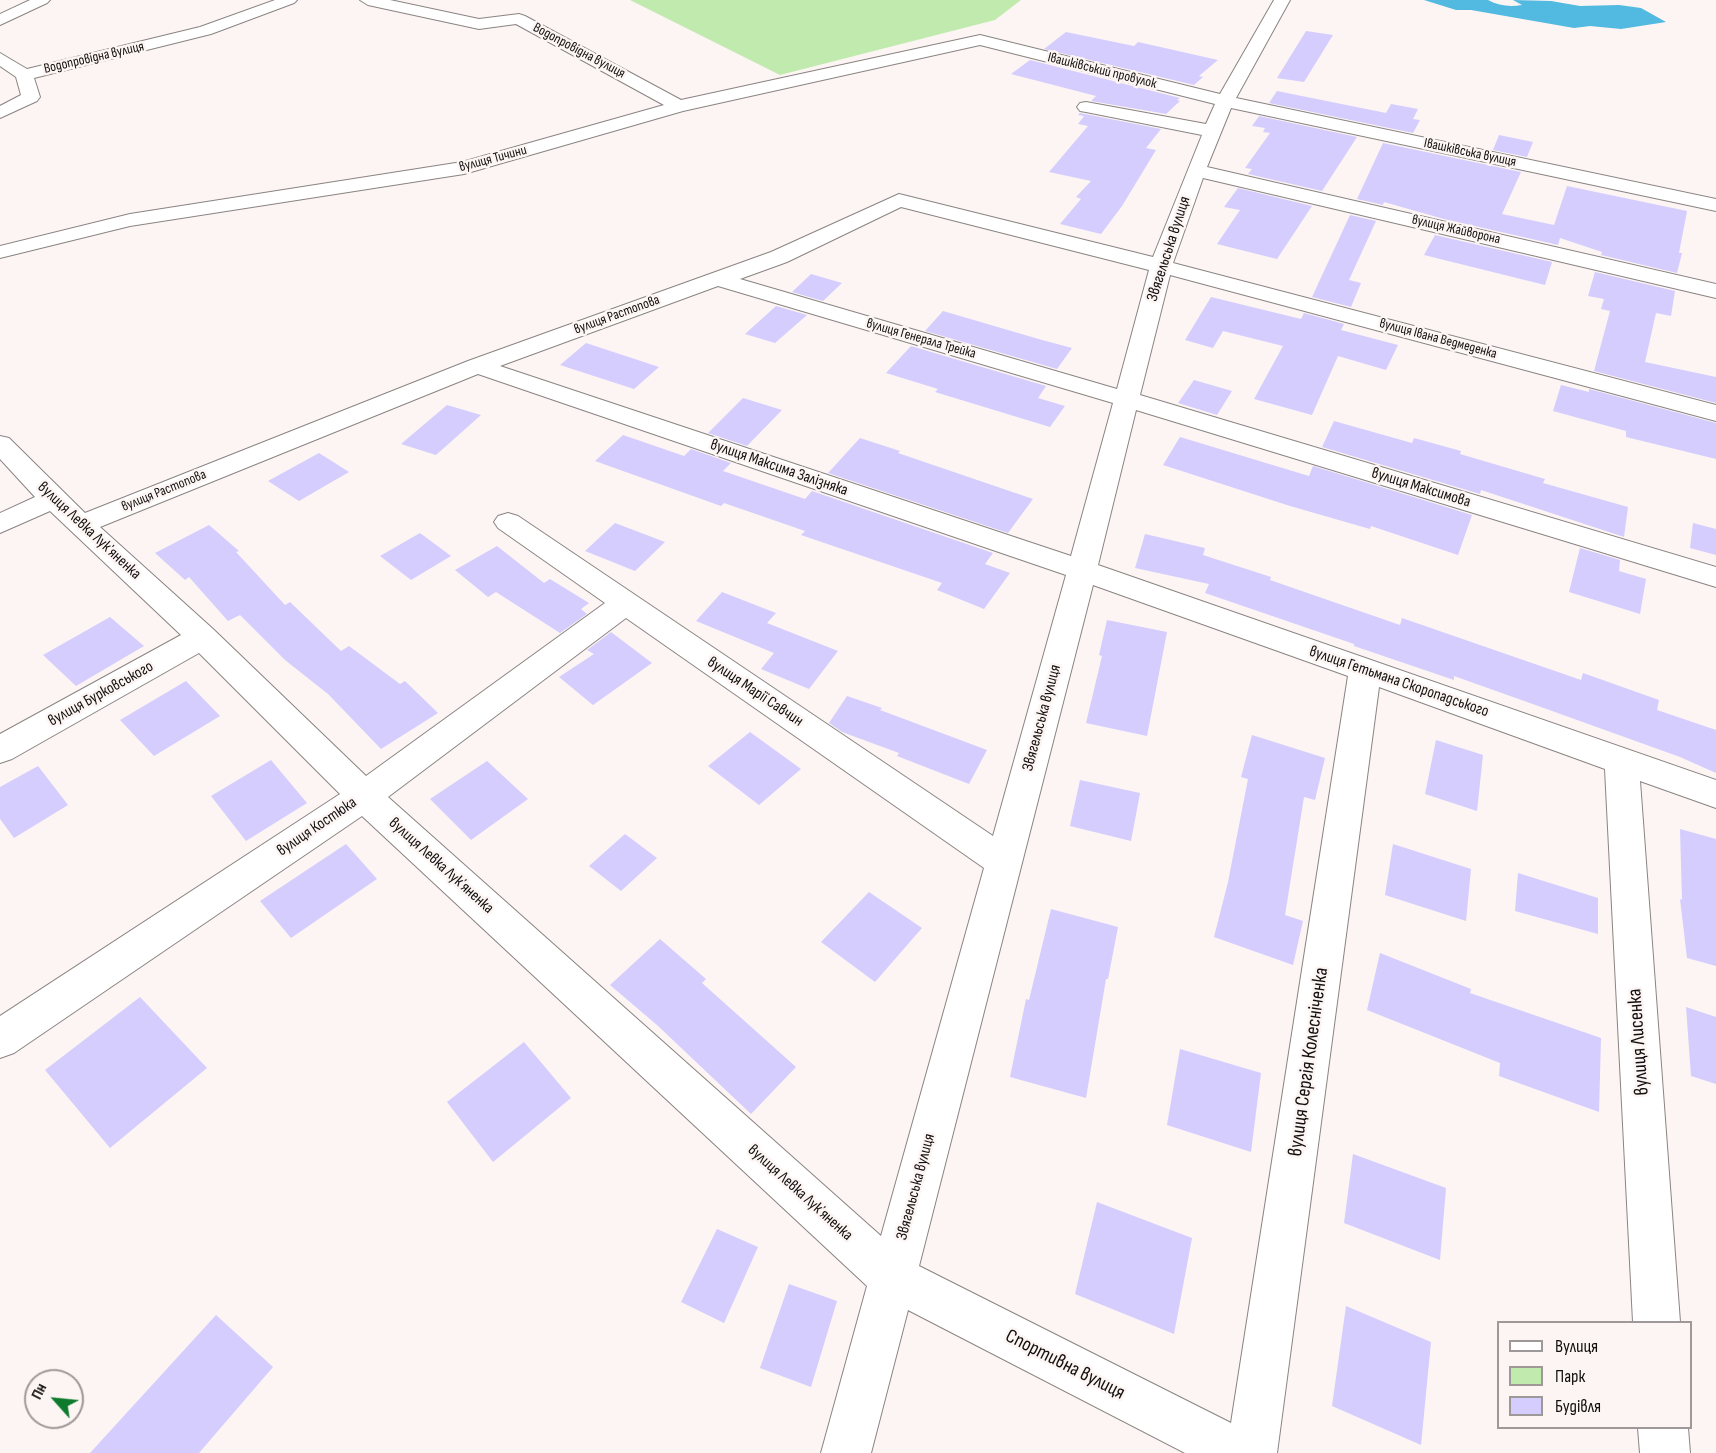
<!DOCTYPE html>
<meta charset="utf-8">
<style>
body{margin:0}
#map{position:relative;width:1716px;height:1453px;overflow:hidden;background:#fcf5f3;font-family:"Sofia Sans Condensed",sans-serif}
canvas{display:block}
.legend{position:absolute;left:1497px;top:1321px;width:195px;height:108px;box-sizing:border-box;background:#fcf5f3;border:2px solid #9e9998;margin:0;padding:8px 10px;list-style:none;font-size:18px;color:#12100f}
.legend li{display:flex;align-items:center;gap:12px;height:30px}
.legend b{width:30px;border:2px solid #9e9998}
.north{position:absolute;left:24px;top:1369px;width:60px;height:60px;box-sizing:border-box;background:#fcf5f3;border:2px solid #9e9998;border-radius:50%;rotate:297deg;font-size:16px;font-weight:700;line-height:24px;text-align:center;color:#12100f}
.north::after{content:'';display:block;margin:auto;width:21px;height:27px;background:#0e7a2e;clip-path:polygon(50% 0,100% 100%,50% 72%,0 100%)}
</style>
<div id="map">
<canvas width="1716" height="1453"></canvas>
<ul class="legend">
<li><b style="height:8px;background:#fff"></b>Вулиця</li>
<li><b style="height:16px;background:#c1ebae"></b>Парк</li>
<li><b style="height:16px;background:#d5cdfd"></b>Будівля</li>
</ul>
<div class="north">Пн</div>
</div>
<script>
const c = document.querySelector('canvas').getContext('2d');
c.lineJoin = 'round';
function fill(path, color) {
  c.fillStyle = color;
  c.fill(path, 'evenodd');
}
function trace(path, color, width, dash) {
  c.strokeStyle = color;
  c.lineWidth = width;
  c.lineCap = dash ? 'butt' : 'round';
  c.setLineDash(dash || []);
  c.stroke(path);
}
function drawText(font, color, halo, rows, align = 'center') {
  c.font = font + ' "Sofia Sans Condensed",sans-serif';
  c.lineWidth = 5;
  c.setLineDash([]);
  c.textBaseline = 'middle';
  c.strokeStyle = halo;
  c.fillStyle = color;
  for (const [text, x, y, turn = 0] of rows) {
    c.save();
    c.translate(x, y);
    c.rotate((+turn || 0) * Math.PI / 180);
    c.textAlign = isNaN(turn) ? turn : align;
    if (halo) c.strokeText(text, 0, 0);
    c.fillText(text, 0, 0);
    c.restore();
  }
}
fill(new Path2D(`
 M630 0H1021L995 20 780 75Z`), '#c1ebae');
fill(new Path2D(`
 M1424 0H1488C1499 6 1510 7 1522 5L1513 0 1551 1 1580 6 1619 5 1641 8 1666 22 1621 29 1590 26 1574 28 1471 10H1456Z`), '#52b9e1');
fill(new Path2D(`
 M1306 31 1333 35 1304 82 1277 78Z
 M1066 32 1134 46 1138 42 1218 60 1199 76 1203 77 1194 85 1044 49Z
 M1030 60 1180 98 1177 100 1180 101 1166 114 1091 101 1096 96 1011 74Z
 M1277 91 1386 113 1391 104 1418 109 1413 119 1420 120 1413 133 1269 103Z
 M1080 113 1161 129 1146 148 1156 150 1122 206 1101 234 1060 224 1081 199 1076 197 1091 181 1049 172 1088 126 1078 124 1084 116 1078 115Z
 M1259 116 1357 137 1322 191 1248 174 1252 169 1245 168 1270 133 1263 132 1265 128 1252 126Z
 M1499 135 1533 142 1527 157 1493 150Z
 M1383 143 1521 172 1502 214 1554 225 1567 186 1687 211 1679 253H1682L1677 273 1601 255 1602 252 1560 238 1558 245 1444 219 1384 202 1383 205 1357 199Z
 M1238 188 1312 206 1277 259 1217 244 1240 210 1224 207Z
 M1350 215 1376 221 1349 280 1361 283 1351 307 1312 297Z
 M1435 235 1552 262 1545 285 1424 255Z
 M1595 272 1675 291 1671 316 1656 313 1645 362 1716 377V403L1594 371 1610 311 1601 309 1604 299 1588 296Z
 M811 274 842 283 823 301 792 292Z
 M1211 297 1301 319 1304 313 1344 324 1341 330 1398 345 1386 370 1338 356 1312 415 1254 399 1283 346 1223 331 1213 348 1185 340Z
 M776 306 807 315 775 343 745 334Z
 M943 311 1042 340 1072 348 1057 369 925 331Z
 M586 343 659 367 634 389 560 365Z
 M911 346 1046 386 1038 398 1065 406 1050 427 935 392 938 389 886 373Z
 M1194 380 1232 391 1217 415 1178 403Z
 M1561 385 1589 392V389L1716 423V459L1626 437V431L1553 411Z
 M743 398 782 410 747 446 708 433Z
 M447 405 481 415 436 455 401 444Z
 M1334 421 1412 443 1414 438 1461 451 1460 454 1545 479 1543 483 1628 507 1624 537 1481 490 1480 494 1322 447Z
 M623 435 684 456 691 449 731 463 723 471 805 499 812 491 993 553 985 564 1010 573 984 609 937 590 942 583 801 535 805 531 724 503 721 506 595 461Z
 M1180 437 1309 476 1313 466 1472 515 1458 555 1371 526 1370 529 1290 506 1163 465Z
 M860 438 900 451 898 453 1033 499 1008 533 828 473Z
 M319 453 349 472 299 501 268 481Z
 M615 523 665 542 635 571 585 551Z
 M1693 523 1716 529V555L1690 548Z
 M209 525 239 551 236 552 285 605 290 602 341 651 349 646 400 684 405 681 438 713 381 749 328 694 285 660 240 615 228 621 189 577 185 580 155 553Z
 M420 533 451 556 411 580 380 556Z
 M1145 534 1205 548 1203 555 1271 577 1270 580 1400 625 1402 618 1581 680 1583 673 1659 700 1657 710 1716 730V773L1680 757 1541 707 1454 676V680L1354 646V644L1205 593 1209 584 1135 568Z
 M497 546 544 583 550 579 589 603 581 609 587 614 560 633 496 592 488 597 455 570Z
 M1580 548 1620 560 1619 571 1646 579 1640 614 1569 592Z
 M722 592 776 613 767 623 838 651 809 689 761 669 774 653 696 621Z
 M110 617 144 646 76 686 43 655Z
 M1107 620 1167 632 1147 736 1086 723 1102 656 1099 655Z
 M611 632 652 663 593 705 559 677 594 654 587 650Z
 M186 681 220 716 154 756 120 720Z
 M847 696 882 708 880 710 987 750 969 784 897 756 899 753 842 732 829 723Z
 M750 732 801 769 759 805 708 766Z
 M1252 735 1325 758 1315 800 1304 797 1285 915 1303 921 1293 965 1214 937 1228 882 1248 779 1241 777Z
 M1436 740 1483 755 1477 811 1425 794Z
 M271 760 307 803 246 841 211 796Z
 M487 761 528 799 471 840 430 799Z
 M38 766 68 805 14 838 0 819V787Z
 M1080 780 1140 793 1131 841 1070 826Z
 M1680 829 1716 839V966L1687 958 1680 899 1682 900Z
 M625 834 657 858 621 891 589 866Z
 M346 844 377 879 291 938 260 901Z
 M1393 844 1471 869 1466 921 1385 895Z
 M1518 873 1598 898V934L1515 911Z
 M869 892 922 928 875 982 821 942Z
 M1051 909 1118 927 1108 979H1106L1086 1098 1010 1077 1026 999 1029 1000Z
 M660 939 706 979 702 983 796 1067 751 1114 657 1025 610 985Z
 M1380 953 1471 989 1470 993 1601 1038 1599 1112 1499 1076 1500 1063 1367 1010Z
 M140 997 207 1068 110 1148 45 1070Z
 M1686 1007 1716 1017V1084L1691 1076Z
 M524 1042 571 1098 493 1162 447 1102Z
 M1180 1049 1261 1073 1251 1152 1167 1125Z
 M1353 1154 1446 1188 1440 1260 1344 1223Z
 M1097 1202 1192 1238 1174 1334 1075 1294Z
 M717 1229 758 1247 724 1323 681 1302Z
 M789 1284 837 1301 811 1387 760 1368Z
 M1346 1306 1431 1342 1421 1445 1332 1406Z
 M216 1315 273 1367 199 1453H90Z`), '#d5cdfd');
const minor = new Path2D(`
 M30 0H50L47 3 0 25V14Z
 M275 0H297L294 3 211 34 34 78 40 97 37 101 0 118V106L21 95 16 77 0 66V53L27 69 200 27Z
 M360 0H390L479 19 519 14 525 16 681 100 980 35 1220 94 1274 0H1290L1236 98 1716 199V211L1231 108 1207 167 1716 284V298L1203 178 1173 263 1716 405V421L1170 275 1140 395 1716 567V587L1136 410 1098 565 1716 780V808L1640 781 1680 1322H1633L1605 769 1379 687 1277 1453H1185L908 1310 871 1453H821L867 1286 362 816 14 1053 0 1058V1016L340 794 199 653 12 759 0 763V734L181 635 50 511 0 533V513L35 497 0 459V436L9 438 85 513 468 361 771 252 899 194 1153 257 1202 135 1086 112 1080 111 1077 107 1080 103 1086 102 1206 124 1215 104 980 45 683 111 464 174 130 226 0 258V246L130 214 462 162 664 105 516 24 479 29 368 5ZM901 207 1149 270 1117 389 740 279 787 262ZM718 286 1113 403 1071 556 500 366ZM478 374 1066 575 993 836 518 516 508 513 498 516 494 522 498 528 605 603 366 776 213 629 100 527ZM1093 585 1348 676 1231 1423 919 1266ZM626 618 984 868 881 1236 388 797Z
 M1638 1428H1688L1690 1453H1640Z`);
trace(minor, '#8a8482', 2);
fill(minor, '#fff');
drawText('14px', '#12100f', '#fcf5f3', [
 ["Водопровідна вулиця",579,51,28],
 ["Водопровідна вулиця",94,58,-13],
 ["Івашківський провулок",1102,71,14],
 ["Івашківська вулиця",1470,153,12],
 ["вулиця Тичини",493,159,-15],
 ["вулиця Жайворона",1456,230,13],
 ["вулиця Растопова",617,315,-20],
 ["вулиця Генерала Трейка",921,339,16],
 ["вулиця Івана Ведмеденка",1438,339,15],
 ["вулиця Растопова",164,491,-22]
]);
drawText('16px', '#12100f', '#fcf5f3', [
 ["Звягельська вулиця",1169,249,-72],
 ["вулиця Максима Залізняка",779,468,19],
 ["вулиця Максимова",1421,488,17],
 ["вулиця Левка Лукʼяненка",89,531,43],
 ["вулиця Гетьмана Скоропадського",1399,682,19],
 ["вулиця Марії Савчин",755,692,34],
 ["вулиця Бурковського",101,694,-29],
 ["Звягельська вулиця",1042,718,-75],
 ["вулиця Костюка",317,827,-34],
 ["вулиця Левка Лукʼяненка",441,866,42],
 ["Звягельська вулиця",916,1187,-75],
 ["вулиця Левка Лукʼяненка",800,1193,42]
]);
drawText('20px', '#12100f', '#fcf5f3', [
 ["вулиця Лисенка",1639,1042,-94],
 ["вулиця Сергія Колесніченка",1309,1062,-82],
 ["Спортивна вулиця",1065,1365,27]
]);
</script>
